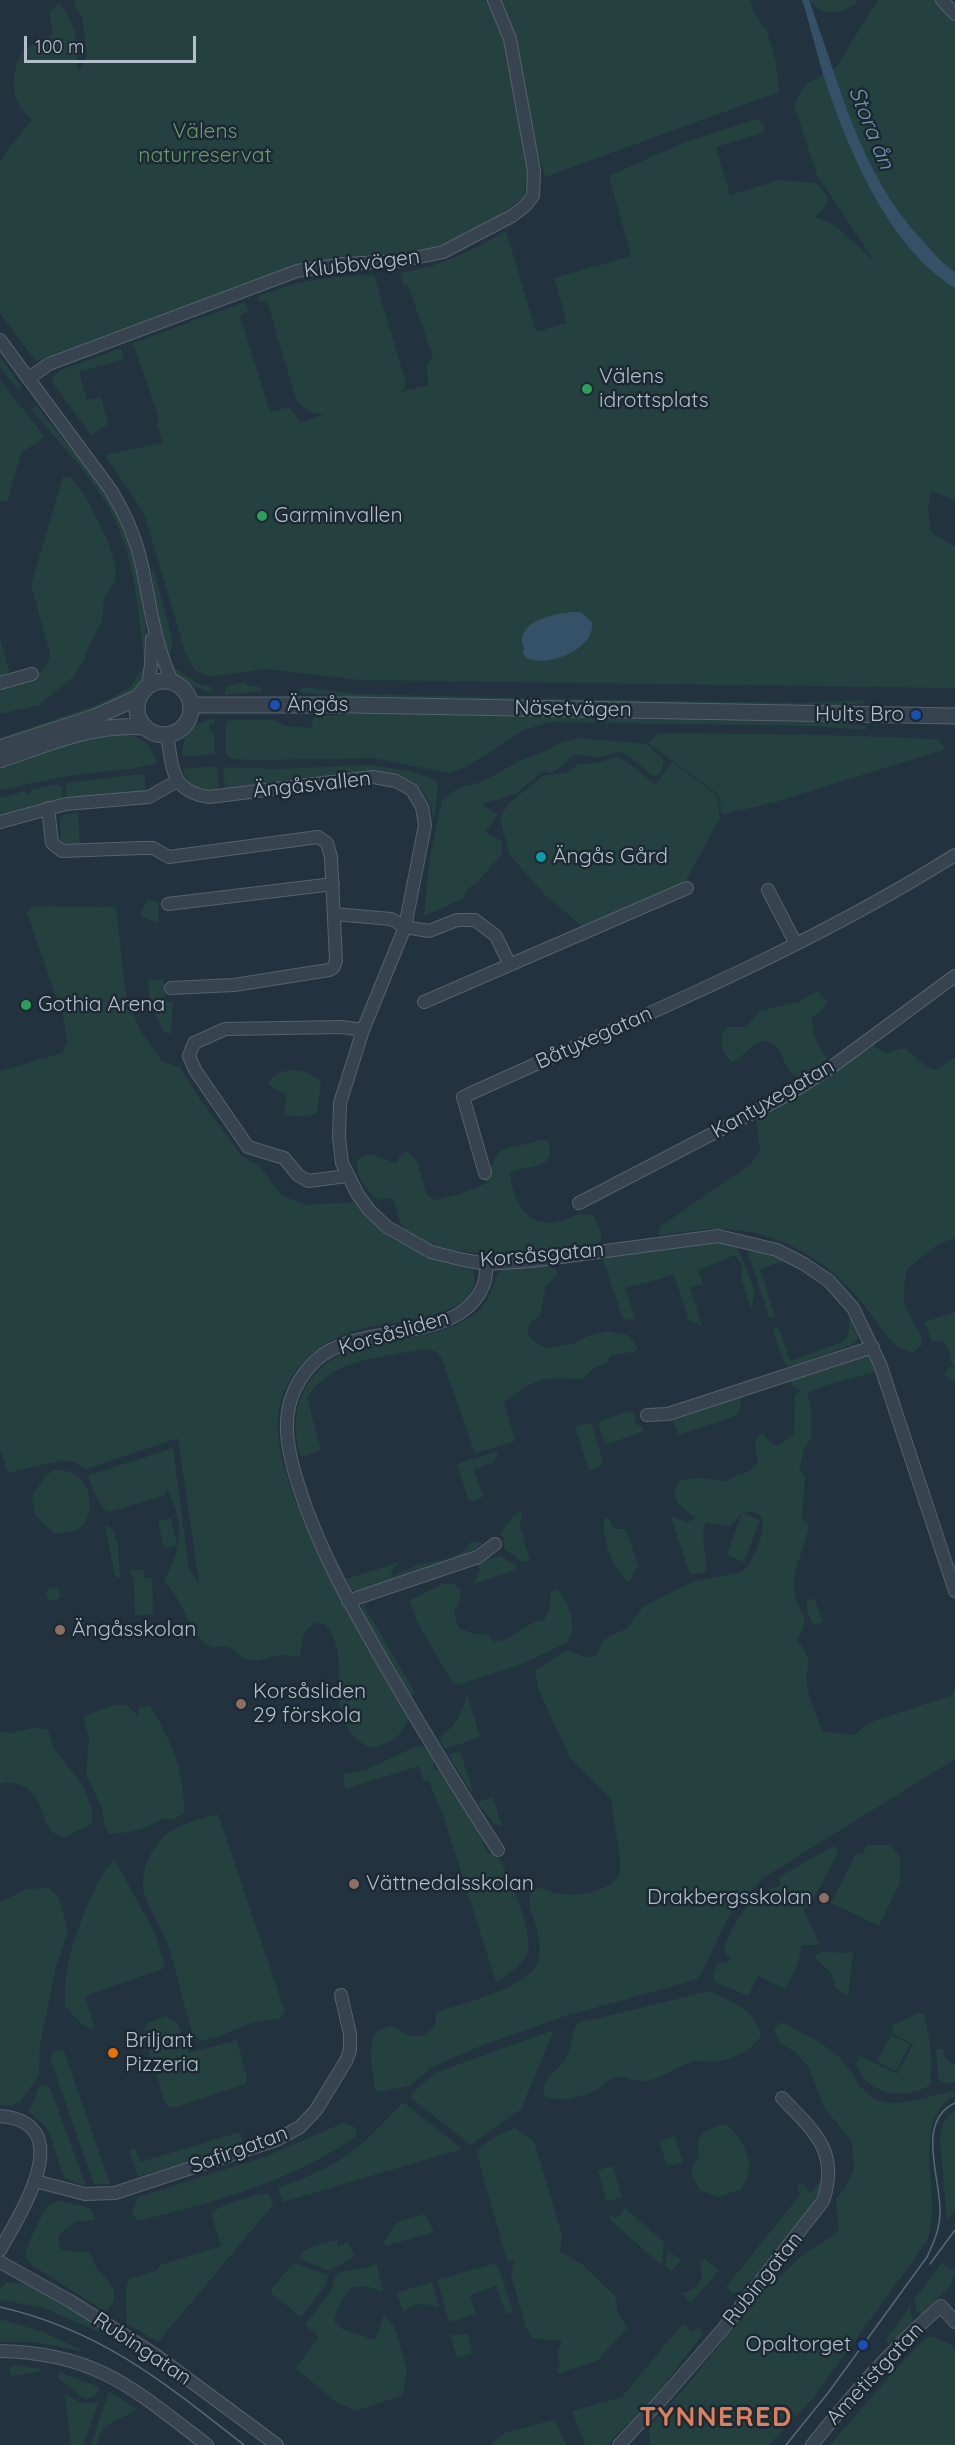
<!DOCTYPE html>
<meta charset="utf-8">
<style>
body{margin:0}
#map{position:relative;width:955px;height:2445px;overflow:hidden;background:#22333f;font-family:Quicksand,sans-serif}
canvas{display:block}
.scale{position:absolute;left:24px;top:36px;width:172px;height:27px;box-sizing:border-box;border:3px solid #b2bfca;border-top:0;padding-left:8px;font-size:18px;line-height:21px;white-space:nowrap;color:#b2bfca;-webkit-text-stroke:4px #1c2933;paint-order:stroke}
</style>
<div id="map">
<canvas width="955" height="2445"></canvas>
<div class="scale">100 m</div>
</div>
<script>
const c = document.querySelector('canvas').getContext('2d');
c.lineJoin = 'round';
function fill(path, color) {
  c.fillStyle = color;
  c.fill(path, 'evenodd');
}
function trace(path, color, width, dash) {
  c.strokeStyle = color;
  c.lineWidth = width;
  c.lineCap = dash ? 'butt' : 'round';
  c.setLineDash(dash || []);
  c.stroke(path);
}
function drawText(font, color, halo, rows, align = 'center') {
  c.font = font + ' Quicksand,sans-serif';
  c.lineWidth = 5;
  c.setLineDash([]);
  c.textBaseline = 'middle';
  c.strokeStyle = halo;
  c.fillStyle = color;
  for (const [text, x, y, turn = 0] of rows) {
    c.save();
    c.translate(x, y);
    c.rotate((+turn || 0) * Math.PI / 180);
    c.textAlign = isNaN(turn) ? turn : align;
    if (halo) c.strokeText(text, 0, 0);
    c.fillText(text, 0, 0);
    c.restore();
  }
}
fill(new Path2D(`
 M76 0H489L506 39 528 166 524 197 488 223 428 251 295 265 36 361 0 313V162L8 149 32 120C16 106 11 92 15 71 17 62 18 56 25 50 34 43 45 41 53 33L49 13 59 3C80 28 75 43 78 72L87 56 82 16 74 5Z
 M500 0H750L754 14 767 31 776 63 779 92 545 177 538 154 516 42Z
 M809 0H856V4C840 14 822 17 809 0Z
 M878 0H934L955 23V500L931 491 928 508 931 532 955 547V688L360 680 266 669 208 677 195 670 186 655 144 513 105 455 163 443 157 424 159 418 133 343 245 302 248 311 240 316 270 412 289 407 301 422 324 415 309 412 296 400 267 300 259 302 258 297C295 280 334 276 374 275L406 383 402 392 428 385 427 366 433 357 408 285 403 284 400 273C440 267 471 251 506 231L536 332 567 323 554 278 631 256 609 176 683 143 757 119 764 125 765 132 716 147 730 195 779 180 816 183 828 196 827 205 816 217 836 226 875 262 817 175 794 105 806 84 836 67Z
 M121 348 124 359 79 372 87 400 101 397 108 424 91 435 52 382 53 376 61 370Z
 M0 357 21 386 20 390 17 389 0 367Z
 M0 380 45 437 21 453 8 500 0 502Z
 M36 405C63 441 97 475 118 515 139 555 147 615 147 659L144 660C138 607 134 550 106 503 86 469 56 440 31 409Z
 M63 477H70L83 492 108 541 116 568 115 581 104 599 102 622 89 646 83 662 73 677 39 705 0 714V689C23 682 46 680 50 653L31 585Z
 M153 568 173 642 169 656 159 629 151 570Z
 M0 638 9 671 7 675 0 678Z
 M145 670C142 687 133 693 120 701L0 744V738L104 702 130 687 141 671Z
 M179 670 196 683 211 687 213 693 183 683 174 671Z
 M245 682 248 686 260 687 263 691 225 695 226 687Z
 M303 687 355 694 669 701 808 703 865 700V703L826 707 361 699 299 692Z
 M371 712 827 722 866 726V730L812 726 551 722 524 730 466 767 449 773 373 758 259 760 232 759 226 755 225 724 230 720H270L277 721 285 726 312 728 313 717Z
 M215 718V723L210 724V732L214 733 215 754 182 757C184 730 189 726 215 718Z
 M658 733 825 735 937 739 946 749 775 802 722 815 718 794 648 743Z
 M108 734C134 734 148 736 158 763L136 768 67 776 0 790V767L73 742Z
 M578 738 647 744 664 761 660 775 653 776 622 751 596 758 575 754 553 773 542 772 516 794 482 804 498 815 485 832 502 841V854L476 884 471 886 462 899 424 916 430 857 442 800 458 788 482 782 521 760 546 751 559 743Z
 M617 757C630 761 642 776 656 784L672 762 717 795 720 818 685 882 584 928 544 894 509 854 500 817 510 802 543 776 568 772 579 764H592Z
 M369 765 410 771 436 780 438 784 434 819C432 814 431 806 428 800 417 778 393 769 369 771L229 789 225 788 223 771 226 767 276 769Z
 M215 766 217 769 219 789C201 791 189 787 182 769Z
 M141 774 145 778 146 790 140 793 67 797 66 785 68 783Z
 M57 784 62 787V798L0 816V798L25 791 27 794 31 793V790Z
 M78 813 80 847 61 846 60 818 63 815Z
 M149 899 158 902 159 923 141 917V911Z
 M32 906 116 907 126 997 141 1032 162 1061 181 1068 197 1095 241 1155 259 1166 283 1196 307 1205 353 1202C389 1246 419 1254 472 1266 473 1272 476 1278 474 1284 464 1321 391 1321 360 1329 312 1341 274 1382 278 1433 281 1467 294 1498 307 1529 336 1595 373 1655 409 1718 398 1740 393 1742 370 1748 314 1716 358 1663 325 1624L316 1622C302 1631 302 1641 300 1657 293 1656 286 1655 280 1655 271 1656 260 1662 251 1660 232 1656 236 1641 212 1648 185 1631 187 1604 164 1581 182 1546 185 1525 167 1489L165 1495 109 1512 104 1510 101 1502 100 1506 88 1476 173 1448 189 1569 199 1583 178 1438 86 1469 76 1463 63 1460 8 1473 0 1449V1071L62 1053 67 1043 63 1017 27 913Z
 M163 979 166 1001 173 1002 171 1034 163 1031 150 1004 148 980Z
 M818 991 827 1001 825 1007 812 1018C812 1034 817 1047 828 1059 820 1069 811 1074 799 1077 780 1069 787 1053 773 1044 756 1033 745 1058 732 1062 722 1053 716 1036 728 1027H746L760 1011 798 1002Z
 M873 1045C892 1060 887 1049 905 1048L927 1067 936 1070 955 1057V1238L938 1244 907 1269C905 1282 901 1296 907 1309 912 1322 922 1330 922 1345L913 1352C891 1349 879 1325 867 1309 832 1262 777 1228 718 1229 698 1229 677 1233 658 1236L661 1226 751 1164 760 1151 756 1118 815 1084Z
 M293 1070 306 1072 321 1081 317 1113 302 1117 284 1115 286 1095 267 1084C274 1073 281 1071 293 1070Z
 M540 1140H548C557 1174 526 1163 510 1173 512 1198 525 1227 556 1222 574 1219 571 1212 593 1215L602 1234 599 1244C554 1253 439 1265 405 1229 397 1221 398 1209 393 1199L388 1198 377 1200C366 1189 353 1174 358 1159 376 1149 378 1159 396 1163L402 1153 408 1152 417 1161 427 1195 435 1200 457 1195 485 1184C499 1139 501 1153 540 1140Z
 M710 1243H733L738 1247 755 1292 751 1309 741 1278 742 1265 735 1255 698 1270 703 1284 690 1288 702 1326 689 1320 674 1275 625 1288 635 1320 623 1319 602 1257Z
 M750 1247 789 1259 760 1269 775 1317H769L748 1252Z
 M546 1265 556 1269 557 1275 546 1286 540 1316 532 1321 527 1331 531 1339 547 1349 575 1343 588 1336 605 1331 628 1335 638 1347 633 1354 627 1352 610 1356 607 1363 594 1368 582 1379 558 1378 542 1380 528 1385 504 1402 515 1441 475 1453 441 1357 435 1351 425 1349C382 1358 333 1357 307 1398L321 1450 301 1457C294 1435 293 1411 304 1390 345 1320 424 1356 477 1312 490 1302 492 1287 498 1273L502 1270Z
 M955 1312V1382L944 1374 949 1366 953 1368 947 1346 943 1342 932 1341 924 1322Z
 M850 1315 858 1330V1339L852 1345 795 1365 787 1366 783 1361 773 1330 778 1326 790 1361 842 1342 848 1335Z
 M866 1354 873 1359 877 1367 875 1372C852 1379 827 1383 807 1393L811 1406V1439L805 1447 799 1469 805 1478 802 1518 809 1524C806 1545 793 1567 794 1588 795 1614 815 1611 797 1640 816 1666 805 1660 807 1685 809 1700 818 1717 822 1731L854 1735 871 1722 953 1695 955 1682V1759L763 1878 730 1914 698 1979 562 2017 478 2047 432 2067 410 2086 379 2092 375 2089C374 2074 365 2040 378 2031 382 2028 388 2027 392 2025L407 2035 423 2036 435 2026 436 2012C461 2004 534 1987 539 1958 541 1950 538 1937 537 1930 534 1916 525 1904 532 1890 541 1886 546 1890 555 1893 577 1898 604 1892 619 1877 623 1851 612 1825 612 1800L570 1758 538 1688 535 1670 567 1651C584 1655 597 1666 602 1642L611 1635 627 1629 643 1607 672 1592 693 1582 742 1572C753 1565 782 1503 743 1513L760 1520 744 1562 727 1555 742 1513 730 1527 705 1522 703 1536 707 1569 704 1573 690 1574 671 1517H676L686 1523 696 1518C684 1510 665 1496 680 1480L699 1478 727 1481 738 1474 746 1473 758 1464 755 1445 757 1437 762 1433 774 1445H779L794 1434 795 1395 800 1390 792 1385 790 1379Z
 M742 1396 739 1412 733 1417 678 1435 672 1418Z
 M633 1412 636 1424 644 1428 642 1432 605 1445 599 1425 601 1421 623 1413Z
 M588 1423 592 1424 603 1463 591 1471 588 1468 575 1427Z
 M499 1451 494 1462 474 1469 483 1497 469 1502 457 1464Z
 M53 1470C60 1470 69 1470 76 1475 93 1484 96 1523 74 1531 68 1533 61 1533 55 1534L35 1515 32 1496 45 1477Z
 M522 1510 520 1527 530 1561 523 1562 504 1549 505 1543 501 1533 513 1516Z
 M604 1516 609 1520 614 1529H626L639 1568 636 1569 631 1579 627 1581C611 1563 602 1541 604 1516Z
 M171 1518 177 1545 164 1548 158 1521Z
 M105 1525 112 1528 118 1545 120 1578 116 1577 114 1572Z
 M476 1542 482 1543 467 1556 359 1591 351 1589 346 1579 400 1562 391 1572 393 1576 417 1565 451 1558 467 1549 469 1543Z
 M500 1556 516 1566V1570L474 1584 480 1569 476 1564Z
 M130 1570H144L143 1578H152L153 1614 135 1615 134 1578H140L131 1577Z
 M443 1584H454L461 1590 458 1606 454 1611 458 1627 473 1634H487L493 1641C512 1643 525 1621 544 1620L549 1610 551 1592 558 1589C568 1602 580 1630 566 1643L517 1666 460 1684 453 1683 416 1620 410 1600Z
 M46 1594a7 7 0 1 1 14 0a7 7 0 1 1-14 0Z
 M814 1598 823 1622 815 1625C809 1620 806 1608 807 1601Z
 M371 1599 365 1605 366 1609 415 1693 411 1696 363 1614 362 1605Z
 M467 1694 480 1737 445 1749 439 1738C456 1726 462 1714 467 1694Z
 M115 1705H127L138 1716 139 1708 150 1705C171 1742 185 1770 184 1813L173 1820 164 1818C146 1829 130 1833 109 1834L104 1823 102 1809 86 1773 89 1739 83 1716Z
 M32 1728 48 1729 54 1749 84 1786 92 1810V1823L63 1838C59 1836 54 1834 51 1830 43 1821 43 1810 37 1799 30 1787 14 1779 0 1784V1732L12 1733Z
 M419 1745C431 1751 436 1756 433 1770H442L475 1820 487 1854H495C507 1865 530 1929 529 1945 528 1963 508 1974 496 1982L443 1815 429 1781 424 1782 419 1766 345 1789 343 1774 365 1770Z
 M460 1751 473 1791 471 1792 448 1755Z
 M493 1797 502 1827 494 1824 477 1802Z
 M218 1814 285 2012 278 2019 252 2023 217 2037 200 2041 192 2033 169 1947 144 1894C139 1870 153 1842 174 1829 187 1822 204 1818 218 1814Z
 M867 1845H890L900 1856V1882L879 1926 831 1903 857 1852 862 1855Z
 M833 1846 839 1850 811 1904 803 1910 813 1928 819 1945H802L798 1963 785 1989 758 1976 748 1996 715 1982 713 1976 717 1964 732 1960 724 1952C728 1928 755 1888 780 1886L779 1877Z
 M115 1860 155 1934 165 1968 85 1996 95 2030C82 2027 73 2015 65 2006 64 1988 66 1968 71 1951 77 1931 98 1870 115 1860Z
 M49 1888 59 1898 68 1932 56 1967 40 2045 39 2075 20 2102 10 2106 0 2105V1902L28 1889Z
 M822 1952 853 1953 848 1996 836 1989 831 1973 816 1959V1954Z
 M710 1991C731 2001 756 2010 761 2036 751 2051 732 2060 714 2062 708 2063 702 2060 696 2061 677 2065 659 2082 640 2081 631 2081 622 2074 613 2078 607 2080 603 2086 598 2089 581 2098 564 2102 545 2097 538 2081 557 2071 565 2060 573 2047 569 2037 578 2023Z
 M918 2013 924 2014C930 2037 933 2062 930 2085 904 2101 865 2095 856 2063L860 2056 897 2074 913 2044 892 2033 893 2025Z
 M165 2016 177 2022 189 2053 237 2040 247 2078 246 2084 173 2108 168 2106 164 2100 144 2036 146 2024Z
 M781 2022C801 2032 825 2043 841 2059 857 2076 861 2101 891 2103 906 2104 939 2094 955 2091V2096C907 2120 945 2198 927 2241L814 2397 769 2445H650L649 2426 684 2389 768 2285C780 2278 788 2269 798 2259 810 2249 826 2241 839 2231L836 2199 845 2188 854 2169 852 2142 824 2107 808 2066 795 2052 779 2042 774 2029Z
 M554 2030 521 2109 471 2145 411 2098V2094L435 2073Z
 M891 2035 910 2044 896 2071 877 2061Z
 M57 2049 64 2051 110 2184H94L51 2061V2054Z
 M936 2049H943L946 2059 955 2066V2082L945 2084 938 2079Z
 M46 2085 50 2088 86 2186 64 2178 50 2135 45 2126 29 2112 39 2087Z
 M403 2102 462 2149 283 2202 278 2188C301 2179 325 2171 346 2156 367 2141 385 2121 403 2102Z
 M955 2109V2210L947 2220 940 2139 943 2123Z
 M343 2123 357 2128 355 2137C292 2181 213 2203 138 2221L132 2214 138 2197 267 2156Z
 M726 2124C737 2133 752 2155 749 2170 748 2176 744 2183 742 2189L718 2197 700 2190 691 2174 693 2164 699 2156C695 2133 705 2129 726 2124Z
 M515 2128 534 2142 562 2235 560 2251 583 2265 615 2296 618 2313 627 2328 597 2361 556 2374 560 2364 557 2354 562 2341 532 2338 526 2328 511 2275 514 2261 507 2260 476 2151 496 2136Z
 M240 2132 244 2144 138 2177 129 2150 135 2148 140 2162Z
 M675 2136 683 2162 667 2166 659 2141Z
 M613 2166 622 2197 607 2202 598 2170Z
 M822 2179C815 2219 767 2261 741 2291L733 2293 726 2287 800 2195 797 2183 804 2185 810 2193Z
 M264 2193 269 2194 273 2204 268 2211 158 2342 126 2323C128 2308 123 2293 129 2279L156 2271 160 2265 221 2246 211 2213 224 2205Z
 M63 2201 91 2209 95 2219C89 2222 85 2220 79 2221 70 2223 64 2231 58 2237L61 2250 90 2253C94 2258 94 2266 98 2270 111 2283 123 2295 106 2312L32 2265 25 2256C27 2245 43 2208 53 2203 55 2202 61 2201 63 2201Z
 M625 2208 664 2242 662 2263H659L610 2220 609 2215 617 2218Z
 M425 2214 434 2232 385 2246 384 2241 397 2222Z
 M337 2240 338 2247 347 2242 355 2256 329 2271 302 2260 299 2257C306 2245 324 2244 337 2240Z
 M668 2251 681 2260 672 2271 665 2266Z
 M704 2258 719 2270 691 2303 681 2293C699 2289 706 2280 699 2263Z
 M294 2263 328 2275 326 2285 301 2317 271 2293 272 2288Z
 M376 2263 383 2289 380 2291 367 2286 351 2287 338 2306 334 2321 342 2329 375 2340 384 2315 395 2328 407 2369 403 2395 356 2411 336 2402 296 2368 319 2337 305 2325 332 2290 335 2277 341 2272 372 2266Z
 M942 2263 955 2272 951 2286 922 2314 917 2312 914 2300Z
 M493 2264 498 2265 513 2312 506 2314 496 2286 470 2295 476 2314 449 2322 437 2280Z
 M7 2282C45 2283 76 2310 107 2330L104 2334 44 2308 0 2300V2289Z
 M432 2282 439 2307C424 2304 416 2301 404 2312L396 2293Z
 M910 2307 913 2322 890 2344 885 2340Z
 M0 2319 43 2332 86 2352 34 2342H0Z
 M683 2323 693 2332 698 2327 703 2334 658 2393 607 2445H585L572 2411 622 2397Z
 M468 2334 473 2353 457 2358 450 2335Z
 M932 2336 950 2344 955 2350V2445H830L903 2361 925 2339Z
 M13 2365 36 2368 44 2371 11 2376 10 2369Z
 M59 2372 99 2387C98 2396 94 2398 85 2399L58 2378Z
 M109 2391 137 2410C120 2420 99 2422 97 2445H91Z
 M65 2393C78 2402 84 2407 99 2401L83 2445H71Z
 M552 2420 556 2422 566 2445H489L505 2433Z`), '#24403f');
fill(new Path2D(`
 M802 0H809C840 84 859 173 922 240 933 252 941 263 955 272V288C890 249 849 152 826 83 817 56 811 27 802 0Z
 M573 612H581L592 622C596 652 539 670 525 656 521 652 524 652 524 648 523 641 521 646 522 639 524 619 558 613 573 612Z`), '#355167');
const minor = new Path2D(`
 M942 0 955 14
 M0 340 110 489C125 513 136 538 142 566 151 608 154 643 173 683
 M29 378 49 364 297 271 344 264 400 261 443 252 512 216 525 206 533 196 534 171 510 39 494 0
 M0 683 32 674
 M148 686 151 665 152 639
 M167 735C173 768 170 791 209 797L373 777 396 781 412 790 422 807 425 825 405 927 363 1030 340 1103 339 1138 342 1163 358 1195 369 1210 387 1227 431 1252 464 1260 487 1264 531 1261 718 1236 777 1250 804 1264 829 1281 853 1308 880 1364 955 1591
 M48 808 52 843 62 851 141 848H153L169 857 318 837 327 843 331 857 336 961 333 968 329 970 234 985 171 988
 M0 822 66 804 149 797 177 781
 M768 890 796 944
 M168 904 333 884
 M334 914 391 919 405 927 429 931 457 920H475L496 936 510 965
 M424 1002 687 888
 M485 1173 463 1097C629 1021 800 953 955 855
 M347 1176 308 1181 298 1175 284 1158 248 1147 195 1070 189 1056 194 1043 225 1029 342 1027 363 1030
 M579 1203 789 1094 833 1066 955 976
 M487 1264C486 1271 486 1279 483 1286 457 1347 360 1319 315 1361 298 1378 288 1398 287 1422 286 1442 292 1465 298 1484 319 1552 354 1611 389 1672 424 1732 460 1792 498 1850
 M647 1415 668 1414 873 1347
 M348 1601 478 1557 495 1544
 M0 2116C80 2123 20 2214 0 2250
 M35 2181 85 2194 115 2193 276 2140 300 2127 316 2110 346 2061 350 2050V2034L341 1995
 M0 2262 70 2301 154 2354 277 2445
 M0 2351C97 2353 134 2389 207 2445
 M619 2445 662 2399 723 2329 823 2201C840 2152 814 2131 782 2098
 M812 2445C854 2393 890 2350 941 2306L955 2322`);
const tertiary = new Path2D(`
 M137 708a27 27 0 1 1 54 0a27 27 0 1 1-54 0Z
 M191 705H352L955 716
 M0 748 95 717 139 697
 M0 760C46 744 94 723 143 727`);
trace(minor, '#55626c', 14);
trace(tertiary, '#55626c', 17);
trace(minor, '#37444f', 12);
trace(tertiary, '#37444f', 15);
trace(new Path2D(`
 M930 2264 955 2230
 M0 2307C101 2330 165 2383 244 2445
 M786 2445 828 2393 927 2257C934 2242 940 2228 940 2212 941 2178 915 2122 955 2103`), '#586976', 1.5);
for (const [x, y, r, color] of [
 [587,389,6,"#2e9e5b"],
 [262,516,6,"#2e9e5b"],
 [275,705,6,"#1a4fb4"],
 [916,715,6,"#1a4fb4"],
 [541,857,6,"#0f9aa8"],
 [26,1005,6,"#2e9e5b"],
 [60,1630,6,"#8d6e63"],
 [241,1704,6,"#8d6e63"],
 [354,1884,6,"#8d6e63"],
 [824,1898,6,"#8d6e63"],
 [113,2053,6,"#e8710a"],
 [863,2345,6,"#1a4fb4"]
]) {
  const dot = new Path2D();
  dot.arc(x, y, r, 0, 2 * Math.PI);
  c.fillStyle = color;
  c.fill(dot);
  trace(dot, '#1c2933', 2);
}
drawText('21px', '#689c6c', '#1c2933', [
 ["Välens",205,132],
 ["naturreservat",205,156]
]);
drawText('21px', '#b2bfca', '#1c2933', [
 ["Klubbvägen",362,264,-7],
 ["Näsetvägen",573,709,1],
 ["Ängåsvallen",312,785,-6],
 ["Båtyxegatan",594,1038,-24],
 ["Kantyxegatan",773,1099,-30],
 ["Korsåsgatan",542,1255,-5],
 ["Korsåsliden",394,1333,-16],
 ["Safirgatan",239,2150,-20],
 ["Rubingatan",763,2279,-51],
 ["Rubingatan",142,2349,34],
 ["Ametistgatan",875,2374,-47]
]);
drawText('21px', '#b2bfca', '#1c2933', [
 ["Välens",599,377],
 ["idrottsplats",599,401],
 ["Garminvallen",274,516],
 ["Ängås",287,705],
 ["Hults Bro",904,715,"right"],
 ["Ängås Gård",553,857],
 ["Gothia Arena",38,1005],
 ["Ängåsskolan",72,1630],
 ["Korsåsliden",253,1692],
 ["29 förskola",253,1716],
 ["Vättnedalsskolan",366,1884],
 ["Drakbergsskolan",812,1898,"right"],
 ["Briljant",125,2041],
 ["Pizzeria",125,2065],
 ["Opaltorget",851,2345,"right"]
], 'left');
drawText('italic 22px', '#7095af', '#1c2933', [
 ["Stora ån",871,128,68]
]);
c.letterSpacing = '1.5px';
drawText('bold 27px', '#db815d', '#1c2933', [
 ["TYNNERED",716,2418]
]);
c.letterSpacing = '0px';
</script>
